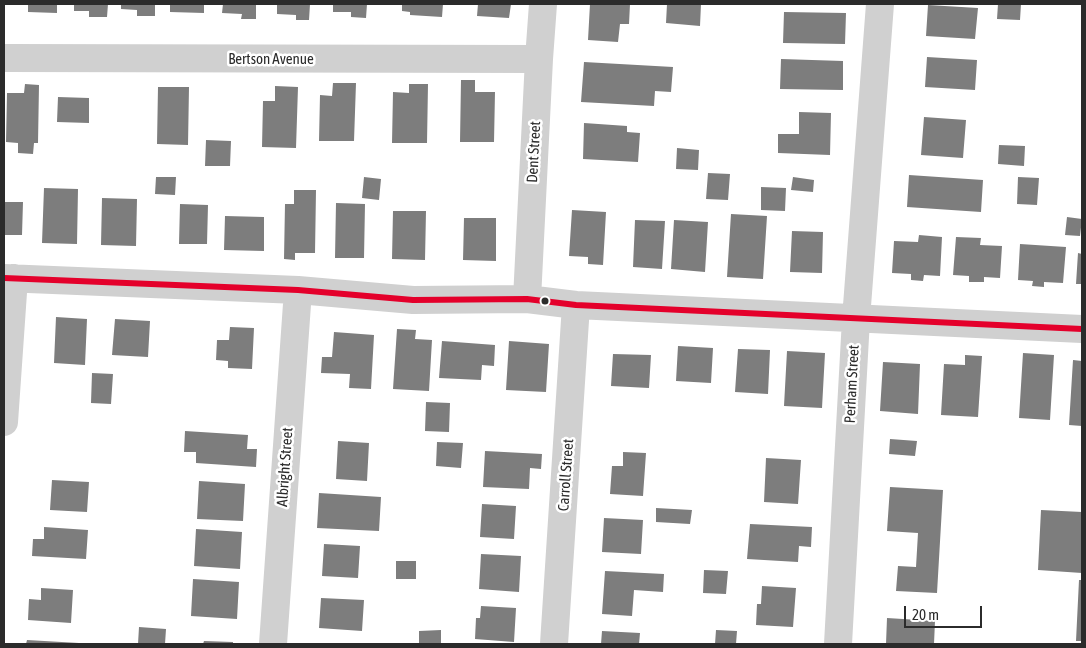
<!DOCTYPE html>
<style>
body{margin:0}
#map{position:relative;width:1086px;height:648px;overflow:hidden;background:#fff;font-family:"Asap Condensed",sans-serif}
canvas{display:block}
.frame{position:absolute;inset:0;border:5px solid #2b2b2b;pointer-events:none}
.scale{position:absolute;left:904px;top:606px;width:78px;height:22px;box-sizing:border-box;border:2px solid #2b2b2b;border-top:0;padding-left:6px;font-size:15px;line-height:18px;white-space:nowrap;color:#2b2b2b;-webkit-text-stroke:4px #fff;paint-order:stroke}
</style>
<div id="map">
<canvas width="1086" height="648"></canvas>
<div class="frame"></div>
<div class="scale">20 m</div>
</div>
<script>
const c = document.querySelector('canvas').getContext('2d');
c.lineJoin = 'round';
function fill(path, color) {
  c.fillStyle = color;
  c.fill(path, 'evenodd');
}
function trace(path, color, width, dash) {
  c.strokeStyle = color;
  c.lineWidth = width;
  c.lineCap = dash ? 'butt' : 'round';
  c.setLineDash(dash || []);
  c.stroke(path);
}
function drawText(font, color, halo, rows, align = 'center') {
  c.font = font + ' "Asap Condensed",sans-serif';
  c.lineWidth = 5;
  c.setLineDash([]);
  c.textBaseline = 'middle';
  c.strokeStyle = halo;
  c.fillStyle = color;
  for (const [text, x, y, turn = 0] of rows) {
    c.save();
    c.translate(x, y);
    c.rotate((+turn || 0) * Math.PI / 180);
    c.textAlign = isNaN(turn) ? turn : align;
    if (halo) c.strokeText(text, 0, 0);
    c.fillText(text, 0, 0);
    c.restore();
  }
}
fill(new Path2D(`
 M28 4H57V13L28 12Z
 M74 4H108L107 17H89V11H74Z
 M121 4H155V16H137V10L121 9Z
 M170 4H204V13L170 12Z
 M223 4H256V19H241L242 14 222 13Z
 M277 4H310L309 20H296V15L277 14Z
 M333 4H367L366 18 351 17V12H333Z
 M402 4H443L442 17 410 15V12L402 11Z
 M478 4H511L509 18 477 16Z
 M590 4H630L629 24H620L618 42 588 40Z
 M667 4H701L700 26 666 23Z
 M998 4H1021L1020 20 997 19Z
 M928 5 978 8 975 39 926 36Z
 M784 12 846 13 845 44 783 43Z
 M927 57 977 60 975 90 925 87Z
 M781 59 843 61V90L780 89Z
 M584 62 673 67 671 92 655 91 654 106 581 102Z
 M461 80H475V92H495L494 142H460Z
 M333 83H356L354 141H319L320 95 332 96Z
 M25 84 39 85 38 143H34L33 154 18 153V143L6 142 7 93H24Z
 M409 84H428L427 143H392L393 92 409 93Z
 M275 86 298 87 296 148 262 147 263 101H275Z
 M158 87H189L188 145 157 144Z
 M58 97 89 98V123L57 122Z
 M799 112 831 113 830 155 778 153V134H799Z
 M924 117 966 120 963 158 921 155Z
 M584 123 627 126V132L640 133 638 162 583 159Z
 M206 140 231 141 230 166H205Z
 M999 145 1025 146 1024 166 998 164Z
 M677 148 699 150 698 170 676 169Z
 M708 173 730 174 728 200 706 199Z
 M909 175 983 180 981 212 907 207Z
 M156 177H176L175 195 155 194Z
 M364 177 381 179 379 200 362 198Z
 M793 177 814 180 813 192 791 190Z
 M1018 177 1039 178 1037 205 1017 204Z
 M761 187 786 188 785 211 761 210Z
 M44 188 78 189 77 244 42 243Z
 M294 190H316L315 253H295V260L284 259 285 204H294Z
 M102 198 137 199 136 246 101 245Z
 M4 202H23L22 235H4Z
 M336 203 365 204 364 258H335Z
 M180 204 208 205 207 244H179Z
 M572 210 606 212 603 265 588 264V257L569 256Z
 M393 211H426L425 260 392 259Z
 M731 214 767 216 763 279 727 277Z
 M225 216 264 217V251L224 250Z
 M1067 217 1082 219 1080 236 1065 235Z
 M464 218H496V261L463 260Z
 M635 220 665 221 662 269 633 267Z
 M674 220 708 222 705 272 671 269Z
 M792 231 823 232 822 273 790 272Z
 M919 235 942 237 940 276 924 275 923 281 911 280V274L892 273 894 241 918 242Z
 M956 237 981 238 980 245 1002 246 1000 278 984 277V282H969V276L953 275Z
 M1020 244 1066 247 1063 283 1044 282V287L1032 286 1033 281 1018 280Z
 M1078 253 1082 254V284H1076Z
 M56 317 87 319 85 365 54 363Z
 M115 319 150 321 148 357 112 355Z
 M230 327 254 328 252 369 228 368V361L216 360 217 340H229Z
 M397 329 416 330 415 339 432 340 429 391 393 389Z
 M334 332 374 335 371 389 349 388 350 374 321 373 322 357H332Z
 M442 341 495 345 494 366 482 365 481 380 439 378Z
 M509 341 549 344 546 392 506 390Z
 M678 346 713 348 711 383 676 381Z
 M738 349 770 350 768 394 735 392Z
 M787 351 825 353 822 408 784 406Z
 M1023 353 1054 355 1050 420 1019 418Z
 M613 354 651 355 649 388 611 386Z
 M965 355 982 356 978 417 941 415 944 364 965 365Z
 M1073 360 1082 361V426L1069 425Z
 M883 362 920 364 918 414 880 411Z
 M92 373 113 374 111 404 91 403Z
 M426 402 450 403 449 432 425 431Z
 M185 431 248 435 247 449H257L256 467 196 463V452H184Z
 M890 439 917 441 915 456 889 454Z
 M338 441 369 443 367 481 336 479Z
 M437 442 463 443 461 468 436 466Z
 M485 451 542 454 541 469 530 468 529 489 483 487Z
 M623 452 646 453 643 496 610 494 612 466H623Z
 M766 458 801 460 798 504 764 502Z
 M52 480 89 482 87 512 50 510Z
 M199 481 245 484 243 521 197 519Z
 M890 487 943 490 937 593 896 591 898 566 916 567 918 533 887 531Z
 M319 493 381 497 379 531 317 528Z
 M482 504 516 506 514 539 480 537Z
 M656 508 692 510 690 524 656 522Z
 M1041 510 1082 512V573L1038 570Z
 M604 518 643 520 641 554 602 552Z
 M750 524 812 527 811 547 799 546 798 562 747 559Z
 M44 527 88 530 86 559 32 556 33 539H44Z
 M196 529 242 532 240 569 194 566Z
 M324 544 360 546 358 578 322 576Z
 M481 554 521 556 519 592 479 589Z
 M396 561H416V579H396Z
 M704 570 728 571 726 594 703 593Z
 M605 571 664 574 663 592 634 590 632 616 602 614Z
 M193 579 239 582 237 619 191 616Z
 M1079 580H1082V641H1076Z
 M762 586 796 588 793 627 756 625 757 604H761Z
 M41 588 73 590 71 623 28 620 29 599 41 600Z
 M321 598 364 600 362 631 319 628Z
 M481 606 516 608 514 642 475 639 476 618H480Z
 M887 618 935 621 934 644H886Z
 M139 627 166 629 165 644H138Z
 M441 630V643H419V631Z
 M716 630 737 631 736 644H715Z
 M602 631 640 633 639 644H601Z
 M27 640 79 643V644H26Z
 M204 641 233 642V644H203Z`), '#7d7d7d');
trace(new Path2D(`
 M4 58 539 59
 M4 278 298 290 413 300 527 299 576 305 1082 329
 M527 299 539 59 543 4
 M4 422 14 278
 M273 644 298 290
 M554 644 576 305
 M838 644 856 319 880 4`), '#d0d0d0', 28);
trace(new Path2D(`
 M4 278 298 290 413 300 527 299 576 305 1082 329`), '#e4002b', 6);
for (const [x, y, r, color] of [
 [545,301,4.5,"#2b2b2b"]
]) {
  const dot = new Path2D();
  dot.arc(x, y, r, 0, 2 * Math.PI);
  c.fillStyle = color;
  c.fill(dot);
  trace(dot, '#fff', 2);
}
drawText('15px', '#2b2b2b', '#fff', [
 ["Bertson Avenue",271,59],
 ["Dent Street",534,152,-87],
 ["Perham Street",852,384,-87],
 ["Albright Street",285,467,-86],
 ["Carroll Street",566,475,-86]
]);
</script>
